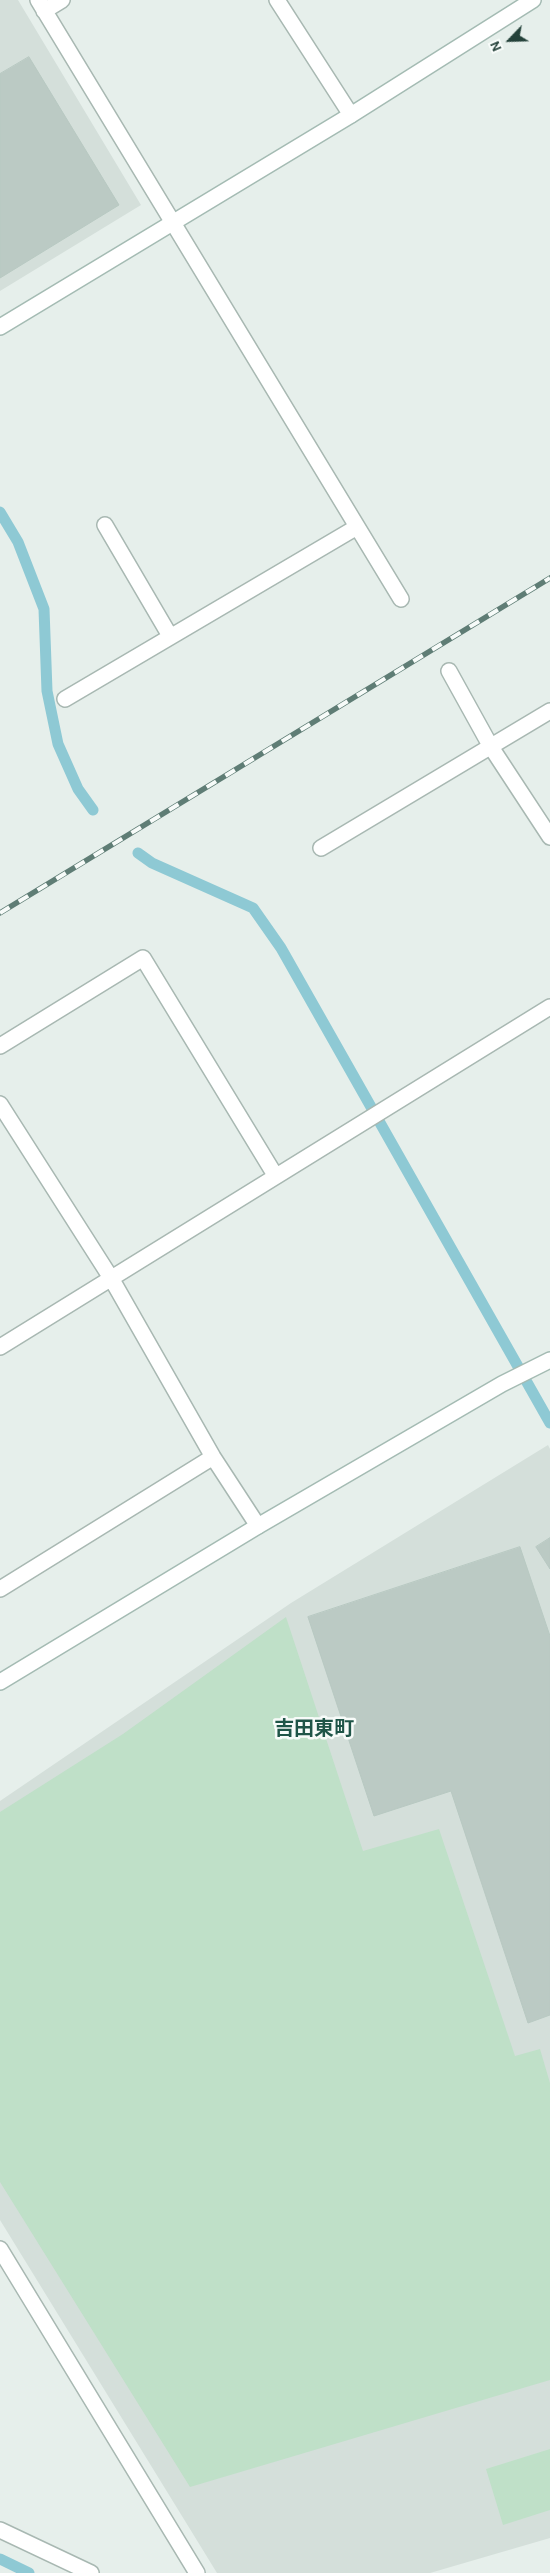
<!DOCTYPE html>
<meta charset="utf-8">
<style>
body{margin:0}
#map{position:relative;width:550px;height:2573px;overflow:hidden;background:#e6efeb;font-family:Karla,sans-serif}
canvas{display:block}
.north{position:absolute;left:485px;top:15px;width:50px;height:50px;-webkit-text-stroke:4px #f7fbf9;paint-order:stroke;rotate:246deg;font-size:14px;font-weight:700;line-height:20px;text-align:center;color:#24423a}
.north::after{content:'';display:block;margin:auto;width:18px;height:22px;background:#24423a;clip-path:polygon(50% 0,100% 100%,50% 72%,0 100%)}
</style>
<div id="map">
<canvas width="550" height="2573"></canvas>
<div class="north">N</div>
</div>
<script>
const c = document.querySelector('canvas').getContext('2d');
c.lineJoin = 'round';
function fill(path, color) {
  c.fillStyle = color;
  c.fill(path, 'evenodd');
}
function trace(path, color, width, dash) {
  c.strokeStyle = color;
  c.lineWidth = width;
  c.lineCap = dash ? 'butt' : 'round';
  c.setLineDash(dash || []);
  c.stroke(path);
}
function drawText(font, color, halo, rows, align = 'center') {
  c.font = font + ' Karla,"Noto Sans JP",sans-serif';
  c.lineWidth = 5;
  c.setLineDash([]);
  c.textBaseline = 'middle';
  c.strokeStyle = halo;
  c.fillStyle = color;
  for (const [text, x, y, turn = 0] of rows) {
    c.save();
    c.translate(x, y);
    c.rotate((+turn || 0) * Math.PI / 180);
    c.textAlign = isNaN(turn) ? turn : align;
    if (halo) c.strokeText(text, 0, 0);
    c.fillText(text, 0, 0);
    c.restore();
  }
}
fill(new Path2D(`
 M0 0H18L141 205 0 291Z
 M548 1445 550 1449V2538L430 2573H217L0 2220V1801L291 1603Z`), '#d4dfda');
fill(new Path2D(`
 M286 1617 363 1851 439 1829 515 2056 540 2049 550 2083V2380L190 2487 0 2182V1812L123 1734Z
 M550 2449V2510L503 2525 486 2469Z`), '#bfe0c8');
trace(new Path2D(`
 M0 512 18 542 44 609 47 691 58 744 78 789 93 810
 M138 853 152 863 253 908 281 948 550 1423
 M0 2559 29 2573`), '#8ec9d4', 11);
const building = new Path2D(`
 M29 57 119 205 0 278V74Z
 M550 1538V1569L536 1547Z
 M520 1547 550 1636V2015L528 2023 451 1791 374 1816 308 1617Z`);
fill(building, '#bbcac4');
trace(building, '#b8c9c2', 1);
const street = new Path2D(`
 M38 0 401 599
 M277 0 351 115
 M44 11 62 0
 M105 525 170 636
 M449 671 491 747 550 837
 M65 699 357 527
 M321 848 550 711
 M0 1046 143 958 275 1175
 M0 1104 111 1278 213 1457 258 1526
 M0 1347 550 1007
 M0 1589 213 1457
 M0 2249 197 2573
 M0 2530 91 2573`);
const secondary = new Path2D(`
 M0 327 351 115 533 0
 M0 1682 258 1526 502 1384 550 1360`);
trace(street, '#a8b8b2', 18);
trace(secondary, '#a4bbb3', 18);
trace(street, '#fff', 15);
trace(secondary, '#fff', 15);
const rail = new Path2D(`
 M0 913 550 578`);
trace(rail, '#5f7d75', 5.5);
trace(rail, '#f7fbf9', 4, [11]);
drawText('bold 20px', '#1f5548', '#f7fbf9', [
 ["吉田東町",314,1729]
]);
</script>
